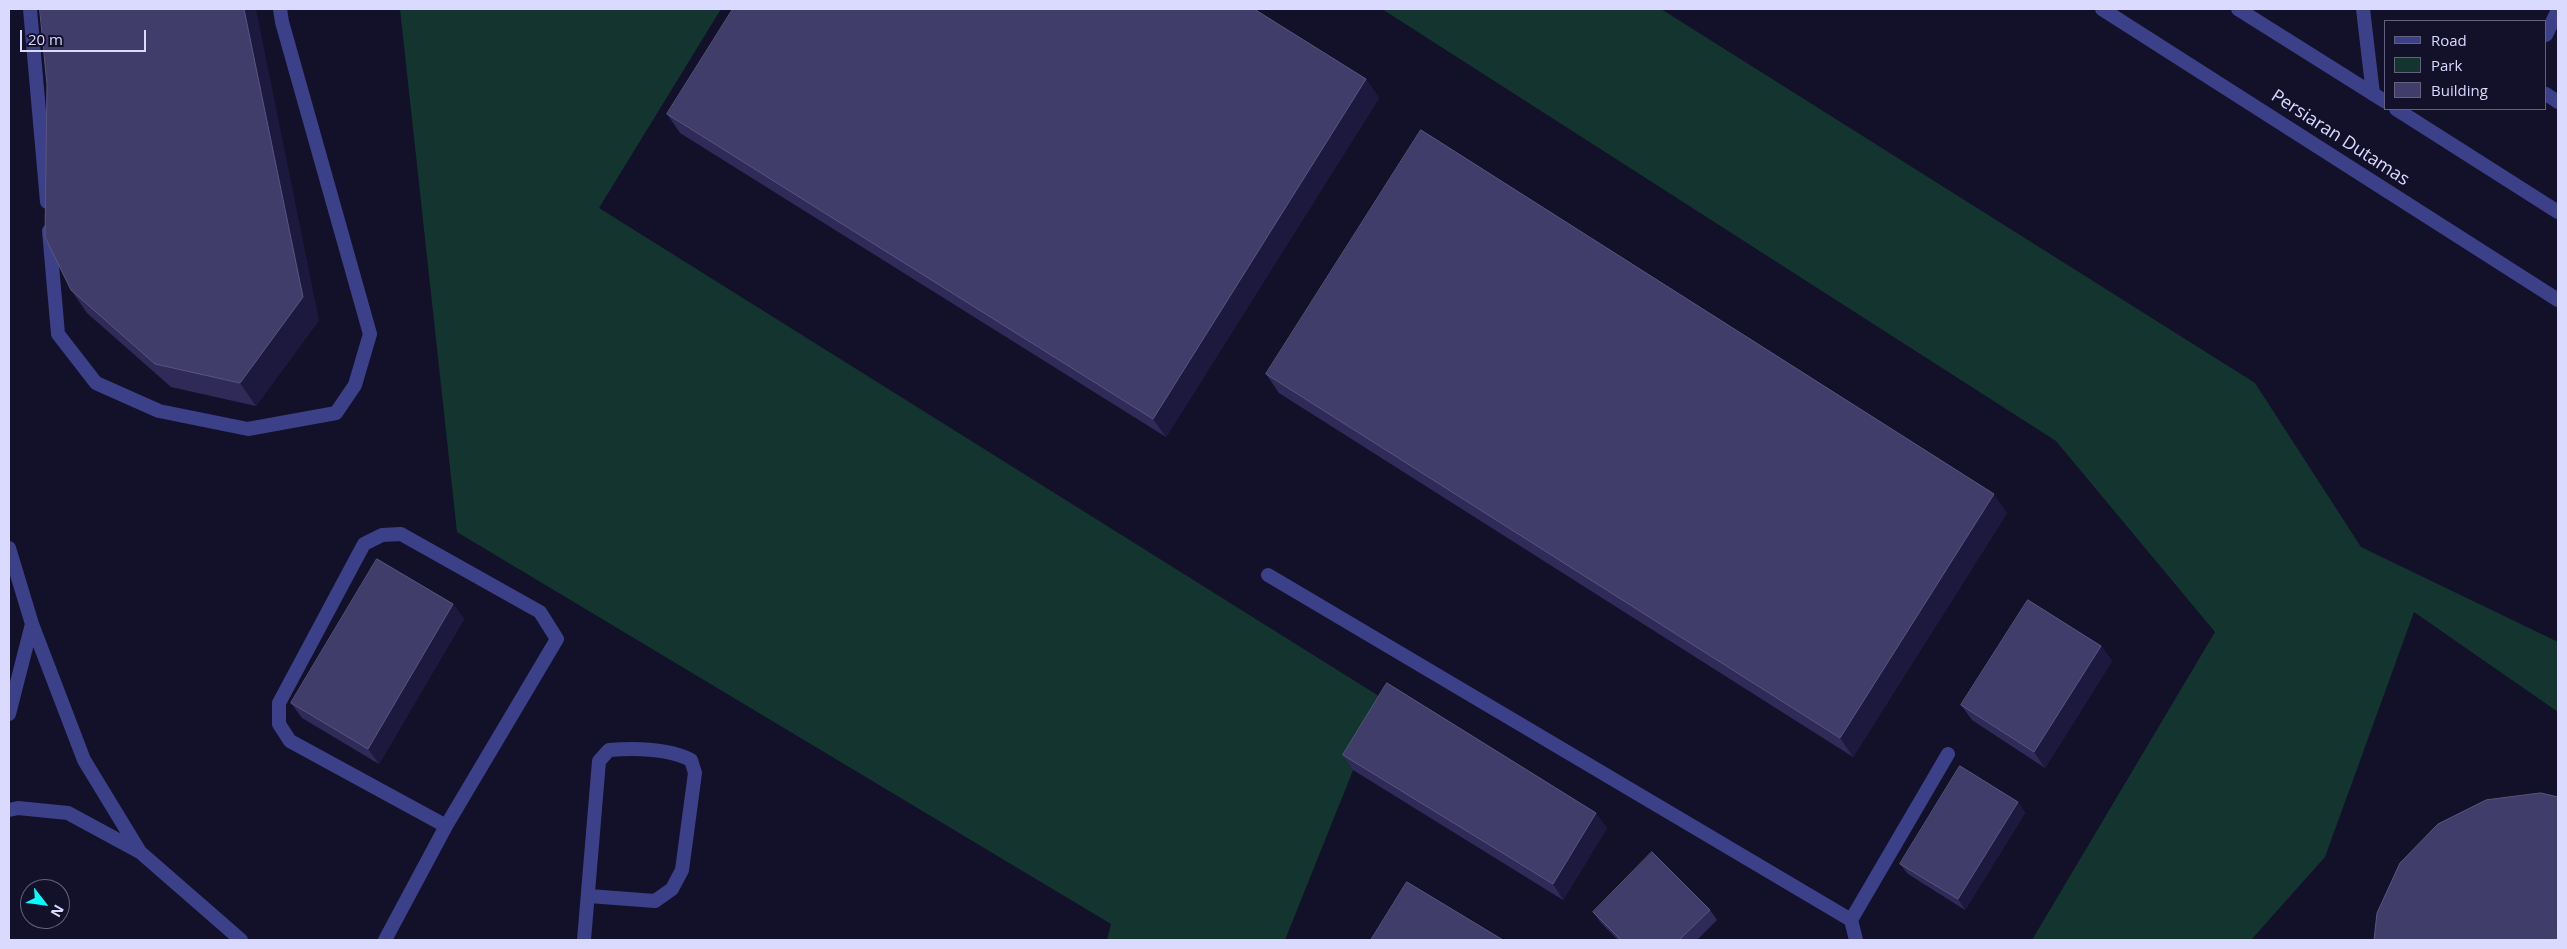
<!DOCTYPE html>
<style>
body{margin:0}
#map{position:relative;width:2567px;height:949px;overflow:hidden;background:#13112a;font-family:"Open Sans",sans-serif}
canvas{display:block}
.frame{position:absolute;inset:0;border:10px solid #dad9ff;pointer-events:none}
.legend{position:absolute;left:2384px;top:20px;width:162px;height:90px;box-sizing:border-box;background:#13112a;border:1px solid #63617f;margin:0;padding:6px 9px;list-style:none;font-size:15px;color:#dad9ff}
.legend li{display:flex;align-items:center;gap:10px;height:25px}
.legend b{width:25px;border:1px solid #63617f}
.north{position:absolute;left:20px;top:879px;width:50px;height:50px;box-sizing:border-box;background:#13112a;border:1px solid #63617f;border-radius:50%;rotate:120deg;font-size:14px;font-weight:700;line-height:20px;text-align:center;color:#dad9ff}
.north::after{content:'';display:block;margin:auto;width:18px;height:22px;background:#07fcfe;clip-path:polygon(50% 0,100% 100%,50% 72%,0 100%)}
.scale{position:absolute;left:20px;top:30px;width:126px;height:22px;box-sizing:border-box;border:2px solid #dad9ff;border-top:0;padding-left:6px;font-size:15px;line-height:18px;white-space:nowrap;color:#dad9ff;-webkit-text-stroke:4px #13112a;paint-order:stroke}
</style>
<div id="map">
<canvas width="2567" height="949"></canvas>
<div class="frame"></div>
<ul class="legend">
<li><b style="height:6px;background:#3c4088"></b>Road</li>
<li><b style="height:14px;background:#143430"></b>Park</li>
<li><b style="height:14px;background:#413d6a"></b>Building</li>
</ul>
<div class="north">N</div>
<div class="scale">20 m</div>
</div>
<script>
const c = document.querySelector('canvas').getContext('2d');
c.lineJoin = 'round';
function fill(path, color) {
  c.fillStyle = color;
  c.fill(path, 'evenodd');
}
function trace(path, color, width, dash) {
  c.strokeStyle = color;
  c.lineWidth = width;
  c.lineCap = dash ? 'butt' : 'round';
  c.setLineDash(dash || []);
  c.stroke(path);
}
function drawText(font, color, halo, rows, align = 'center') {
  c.font = font + ' "Open Sans",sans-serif';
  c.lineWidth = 4.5;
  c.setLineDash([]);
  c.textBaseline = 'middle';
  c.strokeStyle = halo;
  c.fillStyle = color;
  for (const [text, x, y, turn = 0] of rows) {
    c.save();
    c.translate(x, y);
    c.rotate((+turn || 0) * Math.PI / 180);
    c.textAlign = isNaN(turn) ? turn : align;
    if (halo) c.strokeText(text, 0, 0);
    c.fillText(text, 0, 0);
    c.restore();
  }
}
fill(new Path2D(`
 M400 9H721L599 208 1382 698 1285 940H1107L1111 924 457 532Z
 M1382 9H1661L2255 383 2361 547 2558 642V712L2414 612 2325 857 2251 940H2032L2215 632 2056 441Z`), '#143430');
trace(new Path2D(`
 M30 9 47 202
 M2363 9 2373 94
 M2546 35 2558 10
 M2546 94 2558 102
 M49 231 58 334 96 383 159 411 248 429 336 413 355 385 370 334 282 22 280 9
 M9 548 32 624 84 760 140 852
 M1268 575 1851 920
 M9 714 32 624
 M9 810 18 808 68 813 140 852 241 940
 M385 940 446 826 557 639 540 612 401 534 382 535 364 544 279 703V724L290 741 446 826
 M584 940 599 761 609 750C634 748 667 748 691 760L695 773 682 870 672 889 655 901 589 896
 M1856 940 1851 920 1948 754`), '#3c4088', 14);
trace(new Path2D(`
 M2102 9 2558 300
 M2238 9 2386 102
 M2396 109 2558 212`), '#3c4088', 14);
fill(new Path2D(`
 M1366 79 1379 98 1166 437 680 133 667 114Z
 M47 85 319 320 256 406 171 387 87 313 71 290Z
 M1266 374 2007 513 1853 757 1279 393Z
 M453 604 464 619 379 764 302 718 291 703Z
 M2101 646 2112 661 2045 768 1972 720 1961 705Z
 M1343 755 1607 828 1563 900 1353 770Z
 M2018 802 2025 813 1965 910 1908 874 1900 864Z
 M1710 910 1717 920 1697 940H1618L1601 923 1593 912Z`), '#2f2a58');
fill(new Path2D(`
 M244 9H256L319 320 256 406 240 383Z
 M1366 79 1379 98 1166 437 1153 419Z
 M1994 494 2007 513 1853 757 1840 738Z
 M453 604 464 619 379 764 368 749Z
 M2101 646 2112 661 2045 768 2034 752Z
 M2018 802 2025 813 1965 910 1958 899Z
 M1596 813 1607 828 1563 900 1553 884Z`), '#1c183e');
const building = new Path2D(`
 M40 9H244L303 297 240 383 155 364 71 290 45 237 47 85Z
 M733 9H1254L1366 79 1153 419 667 114Z
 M1421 130 1994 494 1840 738 1266 374Z
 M377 559 453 604 368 749 291 703Z
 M2028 600 2101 646 2034 752 1961 705Z
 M1387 683 1596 813 1553 884 1343 755Z
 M1960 766 2018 802 1958 899 1900 864Z
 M2541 793 2558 797V940H2374L2377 913 2400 863 2438 824 2486 800Z
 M1652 852 1710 910 1679 940H1621L1593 912Z
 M1407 882 1503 940H1371Z`);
fill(building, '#413d6a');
trace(building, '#595581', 1);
drawText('18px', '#dad9ff', '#13112a', [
 ["Persiaran Dutamas",2340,138,33]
]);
</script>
